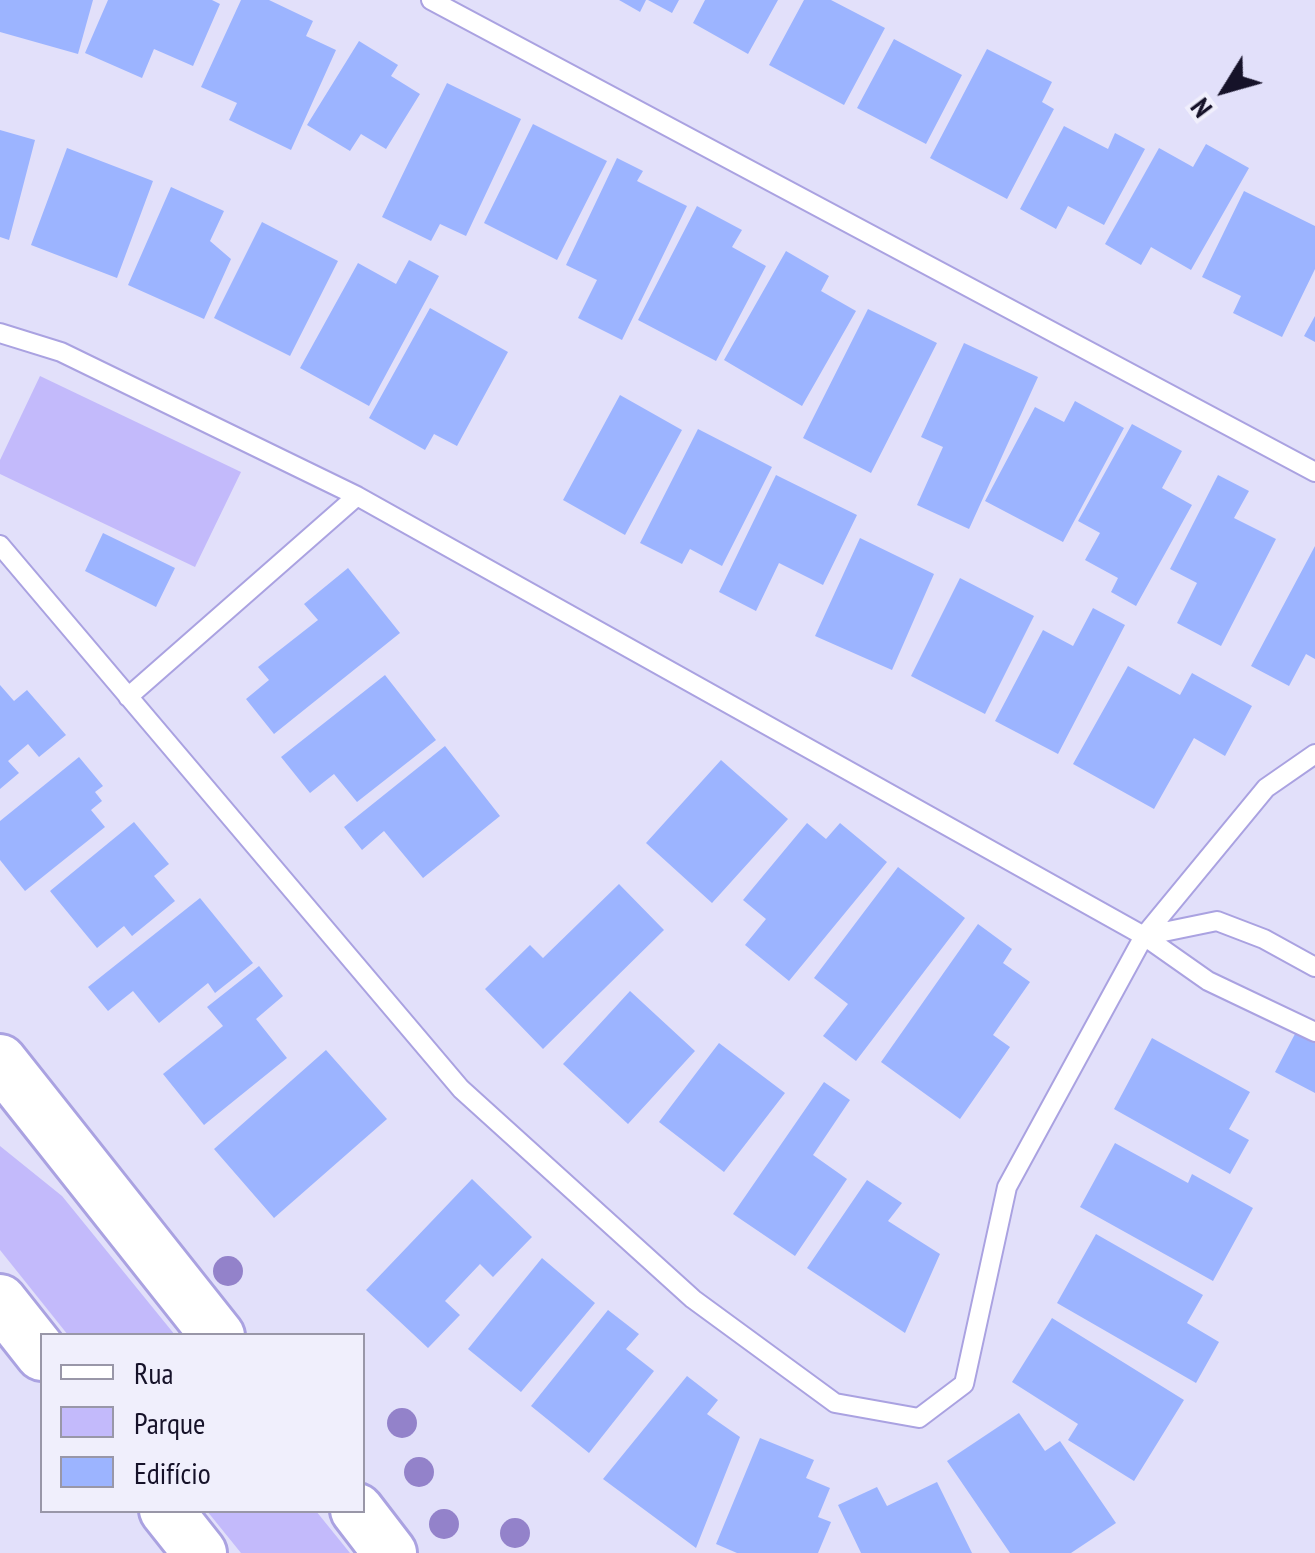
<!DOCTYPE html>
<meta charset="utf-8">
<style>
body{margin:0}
#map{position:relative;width:1315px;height:1553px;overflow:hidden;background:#e2e0fa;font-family:"PT Sans Narrow",sans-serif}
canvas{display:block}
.legend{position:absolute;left:40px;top:1333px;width:325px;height:180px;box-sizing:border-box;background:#f0effc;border:2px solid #9997a8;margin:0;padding:12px 18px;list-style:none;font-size:30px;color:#161229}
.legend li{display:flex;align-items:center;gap:20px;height:50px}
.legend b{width:50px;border:2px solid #9997a8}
.north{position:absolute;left:1175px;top:40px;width:100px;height:100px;-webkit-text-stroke:8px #f0effc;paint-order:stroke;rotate:233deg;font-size:28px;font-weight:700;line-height:40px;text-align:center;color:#161229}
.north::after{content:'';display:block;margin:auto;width:35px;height:45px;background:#161229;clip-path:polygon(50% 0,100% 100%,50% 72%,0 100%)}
</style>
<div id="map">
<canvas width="1315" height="1553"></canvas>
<ul class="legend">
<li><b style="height:12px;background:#fff"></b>Rua</li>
<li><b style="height:28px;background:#c3bafb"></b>Parque</li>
<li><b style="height:28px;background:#9cb4ff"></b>Edifício</li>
</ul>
<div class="north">N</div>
</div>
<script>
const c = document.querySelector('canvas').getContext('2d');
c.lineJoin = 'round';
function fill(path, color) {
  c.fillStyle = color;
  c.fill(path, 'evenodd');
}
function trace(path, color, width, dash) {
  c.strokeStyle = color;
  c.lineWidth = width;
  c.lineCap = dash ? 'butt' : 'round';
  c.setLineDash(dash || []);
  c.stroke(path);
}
fill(new Path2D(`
 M40 376 241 472 195 567 0 474V460Z
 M0 1146 62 1196 175 1335H68L0 1250Z
 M207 1511H316L350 1553H241Z`), '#c3bafb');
fill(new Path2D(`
 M0 0H93L78 54 0 32Z
 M108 0H212L220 4 193 66 154 49 142 78 85 53Z
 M241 0H269L313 21 306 36 336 50 291 150 229 120 237 103 201 87Z
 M619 0H646L640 12Z
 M648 0H679L672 13Z
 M705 0H778L748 54 693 23Z
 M804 0H831L885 28 844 105 769 65Z
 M894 39 962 75 926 144 857 108Z
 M359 41 398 65 391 76 420 94 386 149 361 134 350 151 307 125Z
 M987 49 1052 82 1042 102 1054 109 1007 199 930 158Z
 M447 83 521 119 466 236 440 224 431 241 382 217Z
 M533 124 607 161 557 260 484 223Z
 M1064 126 1108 149 1115 133 1145 149 1104 225 1068 206 1056 229 1020 209Z
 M0 130 35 140 9 240 0 237Z
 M1206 144 1249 168 1191 270 1151 247 1141 265 1105 244 1159 148 1193 167Z
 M67 148 153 181 117 278 31 245Z
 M617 158 643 171 637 181 687 206 622 340 578 318 597 280 566 265Z
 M171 187 224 211 210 241 231 259 204 319 128 285Z
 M1244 191 1315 226V269L1282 337 1233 313 1241 296 1202 277Z
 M697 206 742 230 732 247 766 266 716 361 638 320Z
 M262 222 338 261 290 356 214 318Z
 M786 251 829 276 821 291 856 311 802 406 724 360Z
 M409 260 439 276 369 406 300 368 358 263 396 284Z
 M430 308 508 352 457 446 434 434 425 450 369 418Z
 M868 309 937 343 871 473 803 438Z
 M1315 316V342L1304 336Z
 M964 343 1038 377 969 529 917 505 943 447 921 437Z
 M620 395 682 430 625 535 563 500Z
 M1075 401 1124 428 1063 542 985 501 1035 407 1064 422Z
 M1132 424 1182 451 1162 488 1192 505 1136 606 1111 592 1118 578 1085 560 1100 533 1078 521Z
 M698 429 772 467 722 566 690 549 682 564 640 543Z
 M776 475 857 515 823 585 779 563 756 611 719 592Z
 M1218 475 1249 491 1234 518 1276 539 1221 646 1177 623 1197 583 1170 569Z
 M103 533 175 568 156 607 85 571Z
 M860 538 934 574 892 670 815 636Z
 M1315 546V659L1306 654 1289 686 1251 666Z
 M348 568 400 633 274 734 246 699 269 680 258 667 318 620 304 604Z
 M960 578 1034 616 985 714 911 676Z
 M1093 608 1125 625 1058 754 995 721 1043 630 1073 646Z
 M1128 666 1180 695 1192 673 1252 706 1225 756 1194 738 1154 809 1073 764Z
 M385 675 436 740 357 802 334 774 310 793 281 757Z
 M0 685 14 701 27 690 66 735 39 757 28 744 8 761 19 773 0 789Z
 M445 746 500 816 423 878 384 831 362 850 344 827Z
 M79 757 103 786 95 792 102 801 91 810 105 827 25 891 0 860V821Z
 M721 760 788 819 712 903 646 843Z
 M134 822 169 864 154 876 175 901 132 936 124 926 97 948 50 891Z
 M807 823 826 839 840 823 887 862 789 981 745 945 766 919 743 900Z
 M898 867 965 918 856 1061 823 1036 848 1004 814 978Z
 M619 884 664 930 543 1049 485 989 530 945 543 958Z
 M200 898 253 963 215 993 208 983 159 1023 133 991 108 1011 88 987Z
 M978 924 1012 949 1003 963 1030 982 993 1035 1010 1047 960 1119 881 1062Z
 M259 966 283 996 256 1019 287 1058 204 1125 163 1074 223 1026 207 1007Z
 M630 991 695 1051 628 1124 563 1064Z
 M1296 1032 1315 1042V1093L1275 1072Z
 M1152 1038 1250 1092 1229 1129 1249 1140 1230 1174 1114 1109Z
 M719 1043 785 1093 724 1172 659 1122Z
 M326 1050 387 1119 274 1218 214 1149Z
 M824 1082 850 1100 813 1155 847 1179 795 1256 733 1214Z
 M1115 1143 1188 1183 1192 1174 1253 1208 1213 1281 1080 1207Z
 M472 1179 532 1237 493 1277 480 1264 445 1301 460 1315 428 1348 366 1290Z
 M867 1180 902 1203 888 1221 940 1254 905 1333 807 1268Z
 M1096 1234 1203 1295 1187 1323 1219 1342 1196 1383 1057 1303Z
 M542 1258 595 1303 521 1392 468 1349Z
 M608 1310 639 1334 626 1349 654 1371 589 1453 531 1406Z
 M1052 1318 1184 1400 1134 1481 1068 1440 1078 1424 1012 1382Z
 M687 1376 718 1400 707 1414 740 1437 696 1548 603 1479Z
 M1019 1413 1045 1451 1060 1441 1116 1523 1071 1553H1010L947 1461Z
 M760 1438 814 1460 806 1478 830 1488 818 1517 831 1522 818 1553H737L716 1544Z
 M937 1482 972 1553H861L838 1505 877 1487 887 1506Z`), '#9cb4ff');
const lane = new Path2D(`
 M431 0 1315 472
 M0 333 61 352 357 496 1144 936 1208 981 1315 1032
 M0 545 461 1089 693 1299 835 1403 919 1418 964 1384 1007 1187 1144 936 1266 788 1315 754
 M128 697 357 496
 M1144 936 1217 921 1264 939 1315 967`);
const secondary = new Path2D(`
 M0 1061 218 1336
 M0 1301 42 1354
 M166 1510 200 1553
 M357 1510 390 1553`);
trace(lane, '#aaa2e1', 22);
trace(secondary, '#aaa2e1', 58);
trace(lane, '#fff', 18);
trace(secondary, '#fff', 52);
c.fillStyle = '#9382ca';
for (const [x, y] of [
 [228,1271],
 [402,1423],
 [419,1472],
 [444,1524],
 [515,1533]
]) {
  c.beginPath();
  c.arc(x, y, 15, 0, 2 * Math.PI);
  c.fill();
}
</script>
